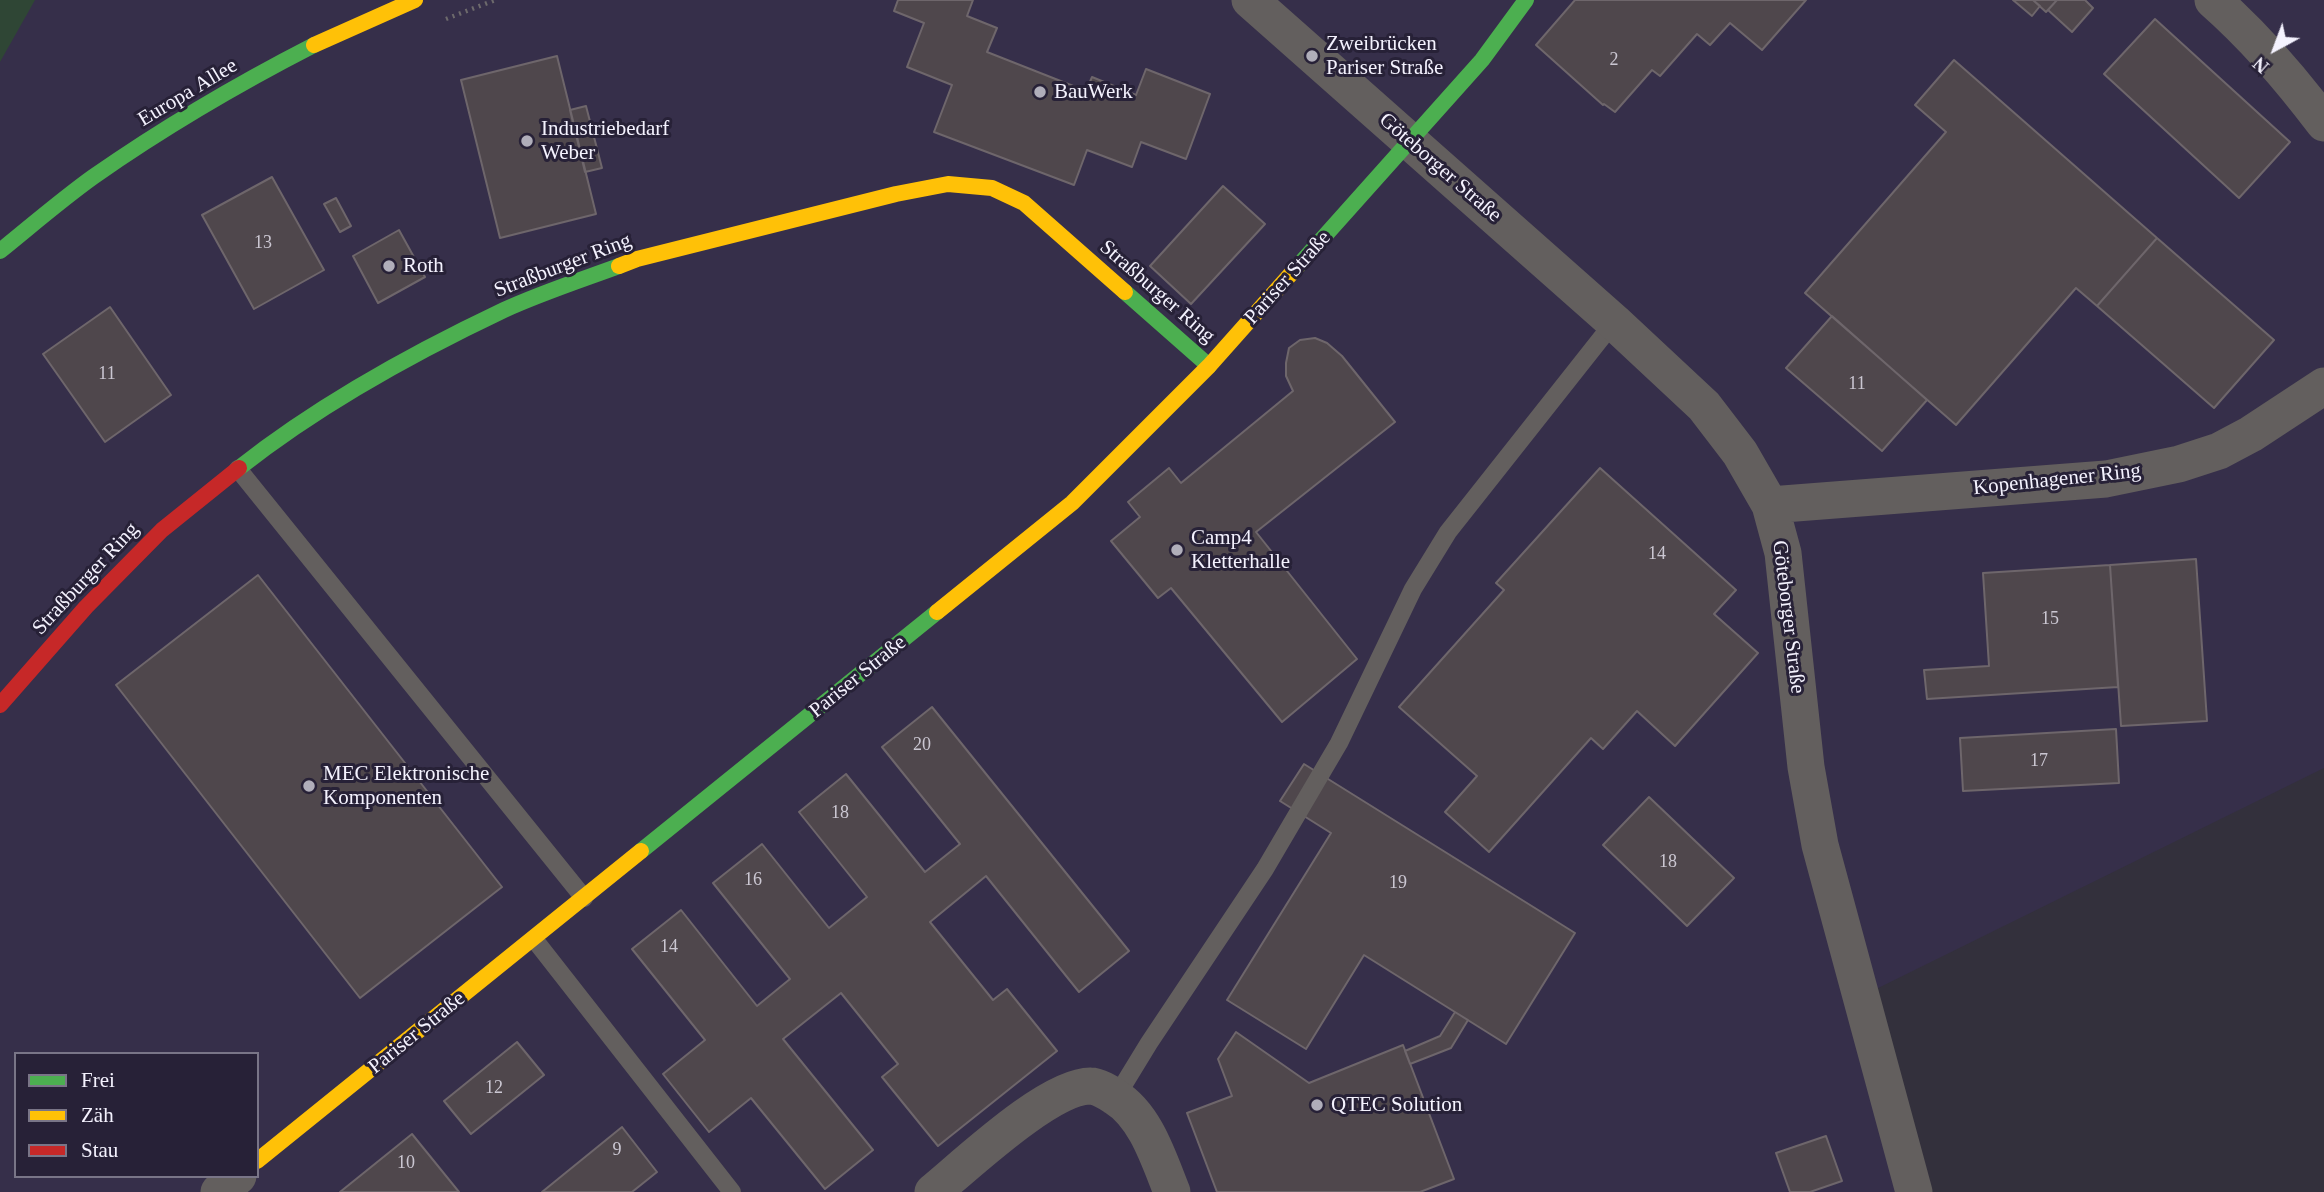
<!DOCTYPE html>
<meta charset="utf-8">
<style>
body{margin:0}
#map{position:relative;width:2324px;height:1192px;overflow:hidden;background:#33303c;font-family:Georgia,serif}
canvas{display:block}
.legend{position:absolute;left:14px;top:1052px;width:245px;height:126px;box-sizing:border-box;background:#272137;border:2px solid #797587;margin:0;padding:9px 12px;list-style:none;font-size:21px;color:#f4f2fe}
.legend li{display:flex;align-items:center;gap:14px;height:35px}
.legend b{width:35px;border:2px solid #797587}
.north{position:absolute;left:2240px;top:14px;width:70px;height:70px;-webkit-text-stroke:5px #272137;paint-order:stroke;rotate:221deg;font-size:19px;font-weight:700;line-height:28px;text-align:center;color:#f4f2fe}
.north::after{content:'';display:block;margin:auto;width:24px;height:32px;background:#f4f2fe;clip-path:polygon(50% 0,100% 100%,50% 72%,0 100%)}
</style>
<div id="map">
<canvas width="2324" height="1192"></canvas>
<ul class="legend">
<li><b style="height:9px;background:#4caf50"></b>Frei</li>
<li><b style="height:9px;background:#ffc107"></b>Zäh</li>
<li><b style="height:9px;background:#c62828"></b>Stau</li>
</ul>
<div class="north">N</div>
</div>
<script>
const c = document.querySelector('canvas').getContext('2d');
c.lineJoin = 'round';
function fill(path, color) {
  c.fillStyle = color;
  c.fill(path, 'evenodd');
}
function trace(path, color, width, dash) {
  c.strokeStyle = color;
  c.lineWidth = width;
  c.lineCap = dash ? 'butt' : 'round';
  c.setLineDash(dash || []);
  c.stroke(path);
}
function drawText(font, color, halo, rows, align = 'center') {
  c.font = font + ' Georgia,serif';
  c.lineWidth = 6;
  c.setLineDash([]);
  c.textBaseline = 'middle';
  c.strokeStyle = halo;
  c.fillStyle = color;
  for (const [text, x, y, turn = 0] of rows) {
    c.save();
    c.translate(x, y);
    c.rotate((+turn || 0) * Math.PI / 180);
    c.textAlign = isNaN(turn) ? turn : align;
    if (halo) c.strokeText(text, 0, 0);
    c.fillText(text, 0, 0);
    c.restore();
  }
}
fill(new Path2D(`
 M0 0H2324V768L1860 997 1914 1192H0ZM16 1054H257V1176H16Z`), '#362f4a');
fill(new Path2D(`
 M0 0H35L0 62Z`), '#2f4635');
const building = new Path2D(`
 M898 0H973L967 16 997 28 987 52 1086 91 1092 77 1136 95 1146 69 1210 94 1186 159 1141 142 1132 167 1087 150 1074 185 934 132 952 85 907 67 924 23 894 11Z
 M1575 0H1806L1762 50 1730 23 1710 45 1697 34 1660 76 1652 70 1615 112 1604 104 1603 105 1536 45Z
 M2013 0H2033L2040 6 2032 16Z
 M2033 0H2057L2046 12Z
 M2057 0H2085L2093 8 2072 32 2048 10Z
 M2155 19 2290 142 2239 198 2104 74Z
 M557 56 596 214 500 238 461 80Z
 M1954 60 2157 238 2097 306 2076 288 1956 425 1805 293 1946 132 1915 105Z
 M586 106 602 168 585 172 570 110Z
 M272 177 324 270 254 309 202 215Z
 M1223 186 1265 224 1191 304 1150 266Z
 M336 198 351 226 340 232 324 204Z
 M399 230 425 277 378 303 353 256Z
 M2157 238 2274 340 2214 408 2097 306Z
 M110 307 171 395 105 442 43 354Z
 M1832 316 1927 400 1882 451 1786 368Z
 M1315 338 1327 343 1342 356 1395 422 1256 532 1357 659 1282 722 1171 588 1158 598 1111 541 1140 517 1128 502 1169 468 1181 483 1293 391 1286 376V363L1289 348 1300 340Z
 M1600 468 1736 590 1714 614 1758 653 1675 746 1637 711 1603 749 1591 738 1489 852 1445 812 1477 776 1399 707 1504 590 1496 583Z
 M2196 559 2207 721 2121 726 2110 565Z
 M2110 565 2118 687 1927 699 1924 670 1989 666 1983 573Z
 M258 575 502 887 360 998 116 685Z
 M932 707 1129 951 1079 992 986 876 930 922 993 1000 1007 989 1057 1051 938 1146 882 1077 898 1064 841 993 783 1039 873 1150 825 1189 751 1098 709 1132 663 1074 705 1040 632 949 681 910 757 1006 790 979 713 883 762 844 829 928 867 897 799 812 846 774 925 872 960 844 882 747Z
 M2116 729 2119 783 1963 791 1960 738Z
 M1304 764 1575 933 1506 1044 1364 955 1306 1049 1227 1000 1331 833 1280 801Z
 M1649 797 1734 878 1687 926 1603 845Z
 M1455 1012 1468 1020 1451 1048 1410 1064 1405 1051 1440 1036Z
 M1236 1032 1309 1083 1403 1045 1454 1179 1420 1192H1217L1187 1113 1232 1096 1218 1059Z
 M517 1042 544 1075 471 1134 444 1101Z
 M622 1127 657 1172 632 1192H542Z
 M412 1134 459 1192H340Z
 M1826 1136 1842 1181 1810 1192H1790L1776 1153Z`);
fill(building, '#4f474c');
trace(building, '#6e666b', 2);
trace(new Path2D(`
 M446 19 495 0`), '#6d6a6c', 4.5, [2, 5]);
trace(new Path2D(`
 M238 469 584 898
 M534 939 732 1192
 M1116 1097 1149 1043 1265 869 1339 743 1413 589 1448 532 1614 322`), '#635f5e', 18);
trace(new Path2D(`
 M1250 0 1614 322 1704 406 1740 453 1770 505 1783 553 1806 767 1820 845 1914 1192
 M2213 0C2255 37 2291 79 2324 123
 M1770 505 2106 479 2179 464 2219 451 2251 434 2324 386
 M219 1192 238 1176
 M933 1192C966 1165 1050 1085 1091 1086 1097 1086 1110 1093 1115 1097 1146 1116 1159 1160 1172 1192`), '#635f5e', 37);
trace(new Path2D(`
 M0 251C31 226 61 200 93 177 163 128 238 84 314 45
 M1297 267 1482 60 1526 0
 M1125 292 1209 366
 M239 468C320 404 411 354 504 310 541 293 581 280 619 266
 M641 851 937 612`), '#4caf50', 16);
trace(new Path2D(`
 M314 45 415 0
 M619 266 637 259 896 194 948 184 992 188 1024 203 1125 292
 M937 612 1072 503 1209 366 1297 267
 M257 1161 641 851`), '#ffc107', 16);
trace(new Path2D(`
 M0 705 86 607 162 530 239 468`), '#c62828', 16);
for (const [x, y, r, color] of [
 [1312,56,7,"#b0aeba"],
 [1040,92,7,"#b0aeba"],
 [527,141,7,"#b0aeba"],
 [389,266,7,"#b0aeba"],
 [1177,550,7,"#b0aeba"],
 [309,786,7,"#b0aeba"],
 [1317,1105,7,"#b0aeba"]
]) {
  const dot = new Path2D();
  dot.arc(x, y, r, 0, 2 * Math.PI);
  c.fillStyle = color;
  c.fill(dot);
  trace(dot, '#272137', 2.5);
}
drawText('18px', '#cbc7d2', null, [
 ["2",1614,60],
 ["13",263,243],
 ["11",107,374],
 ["11",1857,384],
 ["14",1657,554],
 ["15",2050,619],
 ["20",922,745],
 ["17",2039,761],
 ["18",840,813],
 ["18",1668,862],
 ["16",753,880],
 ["19",1398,883],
 ["14",669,947],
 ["12",494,1088],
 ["9",617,1150],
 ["10",406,1163]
]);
drawText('21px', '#f4f2fe', '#272137', [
 ["Zweibrücken",1326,44],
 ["Pariser Straße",1326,68],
 ["BauWerk",1054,92],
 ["Industriebedarf",541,129],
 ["Weber",541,153],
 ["Roth",403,266],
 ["Camp4",1191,538],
 ["Kletterhalle",1191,562],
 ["MEC Elektronische",323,774],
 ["Komponenten",323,798],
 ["QTEC Solution",1331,1105]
], 'left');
drawText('21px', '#f4f2fe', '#272137', [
 ["Europa Allee",188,93,-31],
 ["Göteborger Straße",1440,168,41],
 ["Straßburger Ring",563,266,-21],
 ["Pariser Straße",1288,278,-48],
 ["Straßburger Ring",1157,292,41],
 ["Kopenhagener Ring",2057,480,-6],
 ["Straßburger Ring",86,579,-47],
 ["Göteborger Straße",1788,617,83],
 ["Pariser Straße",858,677,-39],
 ["Pariser Straße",417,1033,-39]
]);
</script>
